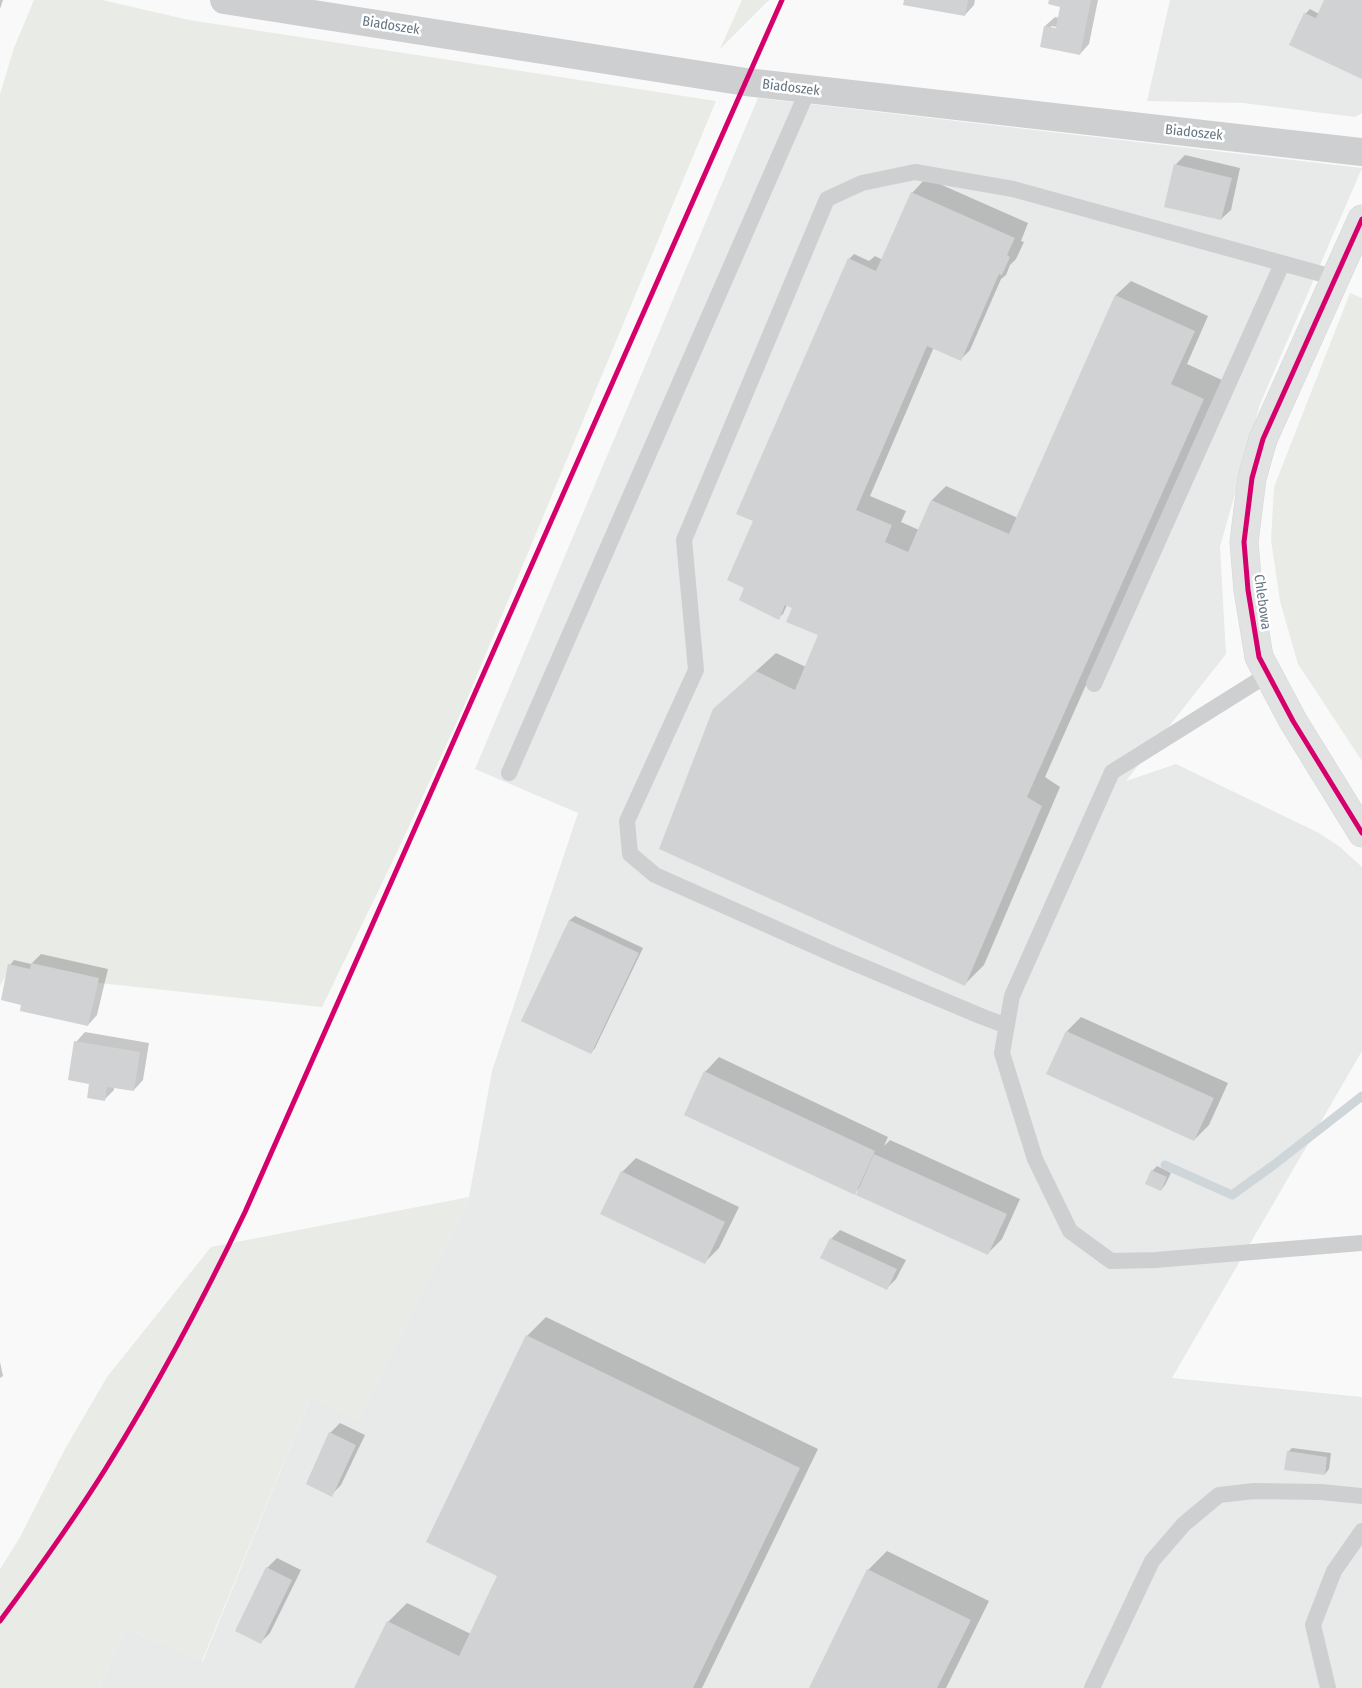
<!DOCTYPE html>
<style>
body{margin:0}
canvas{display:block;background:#f9f9f9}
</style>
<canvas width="1362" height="1688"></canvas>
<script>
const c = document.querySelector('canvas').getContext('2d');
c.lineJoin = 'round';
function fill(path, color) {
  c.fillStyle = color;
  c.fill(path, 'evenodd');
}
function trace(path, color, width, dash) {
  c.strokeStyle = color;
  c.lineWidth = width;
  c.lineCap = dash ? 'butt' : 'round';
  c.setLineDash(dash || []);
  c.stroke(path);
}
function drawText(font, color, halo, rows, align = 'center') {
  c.font = font + ' "Fira Sans Condensed",sans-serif';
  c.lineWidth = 5;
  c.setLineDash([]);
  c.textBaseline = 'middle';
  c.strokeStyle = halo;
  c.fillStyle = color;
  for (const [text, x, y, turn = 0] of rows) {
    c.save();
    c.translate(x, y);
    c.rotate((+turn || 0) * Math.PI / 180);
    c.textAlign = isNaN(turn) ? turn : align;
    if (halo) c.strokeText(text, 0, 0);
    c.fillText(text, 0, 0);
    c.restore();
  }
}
fill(new Path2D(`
 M1170 0H1362V113L1355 117 1243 103 1147 101Z
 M758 98 1362 168 1260 404 1220 547 1226 654 1126 781 1176 764 1319 833 1340 847 1362 867V1051L1172 1378 1362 1397V1688H99L126 1628 203 1661 311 1396 358 1422 469 1197 492 1071 578 813 475 769Z`), '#e8e9e9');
fill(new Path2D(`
 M34 0H102L189 20 716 101 465 704 399 848 322 1007 7 973 0 986V94L14 48Z
 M742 0H769L720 49Z
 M1350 293 1362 298V761L1298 664 1280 601 1271 540 1274 487Z
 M469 1197 358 1423 311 1396 202 1661 126 1628 99 1688H0V1569L19 1539 65 1449 107 1377 211 1247Z`), '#e8ebe6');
fill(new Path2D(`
 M0 0H3L0 9Z
 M905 0H975L974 5 965 15Z
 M1050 0H1098L1089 44 1080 54 1045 26 1055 17 1060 18 1062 6ZM1051 26 1063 28H1051Z
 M1326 0H1362V77L1305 14 1310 9 1319 14Z
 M1185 155 1240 168 1231 210 1221 219 1175 165Z
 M926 178 1028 223 1021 241 1024 242 1016 259 1010 265 1006 275 1001 279 970 350 961 359 934 347 870 496 906 511 901 522 919 530 932 500 946 486 1018 518 1116 295 1131 281 1208 316 1187 364 1222 380 1045 777 1060 787 984 965 965 984 734 691 776 653 806 667 820 635 793 608 787 605 783 614 778 618 748 582 754 521 849 259 854 254 869 261 875 256 883 260 912 193Z
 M575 916 643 948 595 1048 591 1053 522 1021 570 920Z
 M41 954 108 969 97 1015 88 1025 24 1001 10 965 14 960 31 964Z
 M1081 1017 1228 1083 1209 1125 1194 1140 1067 1031Z
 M85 1032 149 1043 143 1080 134 1090 114 1087V1090L104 1100 91 1083 76 1042Z
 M719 1057 888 1137 884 1146 890 1140 1020 1199 1002 1239 988 1253 860 1188 854 1193 705 1072Z
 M636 1158 739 1207 719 1248 705 1262 622 1172Z
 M1157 1166 1171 1173 1165 1185 1161 1190 1152 1171Z
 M840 1230 906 1260 896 1279 887 1288 831 1239Z
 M546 1317 818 1449 702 1688H356L388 1622 407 1603 471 1634 499 1576 527 1336Z
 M0 1362 3 1376 0 1378Z
 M340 1423 365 1435 341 1485 331 1495 330 1433Z
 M1292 1448 1331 1453 1329 1469 1325 1474 1288 1452Z
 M887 1551 989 1601 946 1688H810L868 1570Z
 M277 1558 301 1570 270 1633 260 1643 236 1630 267 1568Z`), '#0003');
trace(new Path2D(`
 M1165 1165 1232 1195 1275 1164 1362 1096`), '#ced6d9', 9);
fill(new Path2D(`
 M904 0H968L965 16 903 5Z
 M1049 0H1091L1080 55 1040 47 1044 26 1056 28 1060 7 1048 4Z
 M1324 0H1362V79L1289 45 1304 13 1316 18Z
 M1174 164 1232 178 1221 220 1164 207Z
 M911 192 1015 238 1007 255 1010 257 1002 275 999 274 961 361 927 346 856 510 892 525 885 542 908 552 931 500 1009 534 1115 295 1195 331 1171 384 1204 399 1027 797 1042 806 965 986 659 849 713 709 756 671 795 690 818 635 786 622 792 608 785 605 779 620 739 600 744 588 727 580 753 521 736 514 848 258 876 271Z
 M569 920 639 953 591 1054 521 1021Z
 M31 963 99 978 88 1026 20 1011 21 1005 1 1000 8 964 30 969Z
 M1066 1031 1214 1098 1194 1141 1046 1074Z
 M74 1041 140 1052 134 1091 107 1087 105 1101 87 1098 89 1084 68 1080Z
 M704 1071 875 1151 855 1195 684 1115Z
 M874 1154 1007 1214 988 1255 856 1195Z
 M1151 1170 1167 1177 1161 1191 1145 1184Z
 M621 1171 725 1222 705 1264 600 1214Z
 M830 1238 897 1269 887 1290 820 1258Z
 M526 1335 800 1468 693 1688H354L387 1621 459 1656 497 1576 426 1542Z
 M329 1432 356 1445 332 1497 306 1484Z
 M1287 1451 1327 1457 1325 1475 1284 1470Z
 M266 1567 292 1580 261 1644 235 1631Z
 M867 1569 971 1620 937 1688H809Z`), '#d0d2d3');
const secondary = new Path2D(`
 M1362 219 1263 439 1252 478 1244 542 1248 590 1259 657 1293 721 1362 833`);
trace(secondary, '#d5d6d7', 29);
trace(new Path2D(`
 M1267 675 1112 772 1012 996 1002 1053 1035 1159 1070 1231 1111 1261 1155 1260 1362 1243
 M1094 684 1282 264
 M509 773 808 90
 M1007 1026 983 1017 835 955 655 875 630 854 627 821 696 670 684 540 827 199 862 183 915 172 1013 189 1336 278
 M1092 1688 1152 1561 1184 1524 1219 1495 1254 1491 1321 1492 1362 1496
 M1328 1688 1313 1625 1334 1571 1362 1531`), '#cecfd0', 16);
trace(new Path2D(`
 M224 0 746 82 1362 152`), '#cecfd0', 28);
trace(secondary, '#e1e2e2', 28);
trace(new Path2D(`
 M1362 219 1263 439 1252 478 1244 542 1248 590 1259 657 1293 721 1362 833
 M0 1621C37 1571 73 1521 106 1468 157 1386 203 1300 245 1212L782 0`), '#d6006c', 5);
drawText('14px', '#657683', '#fff', [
 ["Biadoszek",391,26,9],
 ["Biadoszek",791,88,7],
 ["Biadoszek",1194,133,6],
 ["Chlebowa",1262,602,82]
]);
</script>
